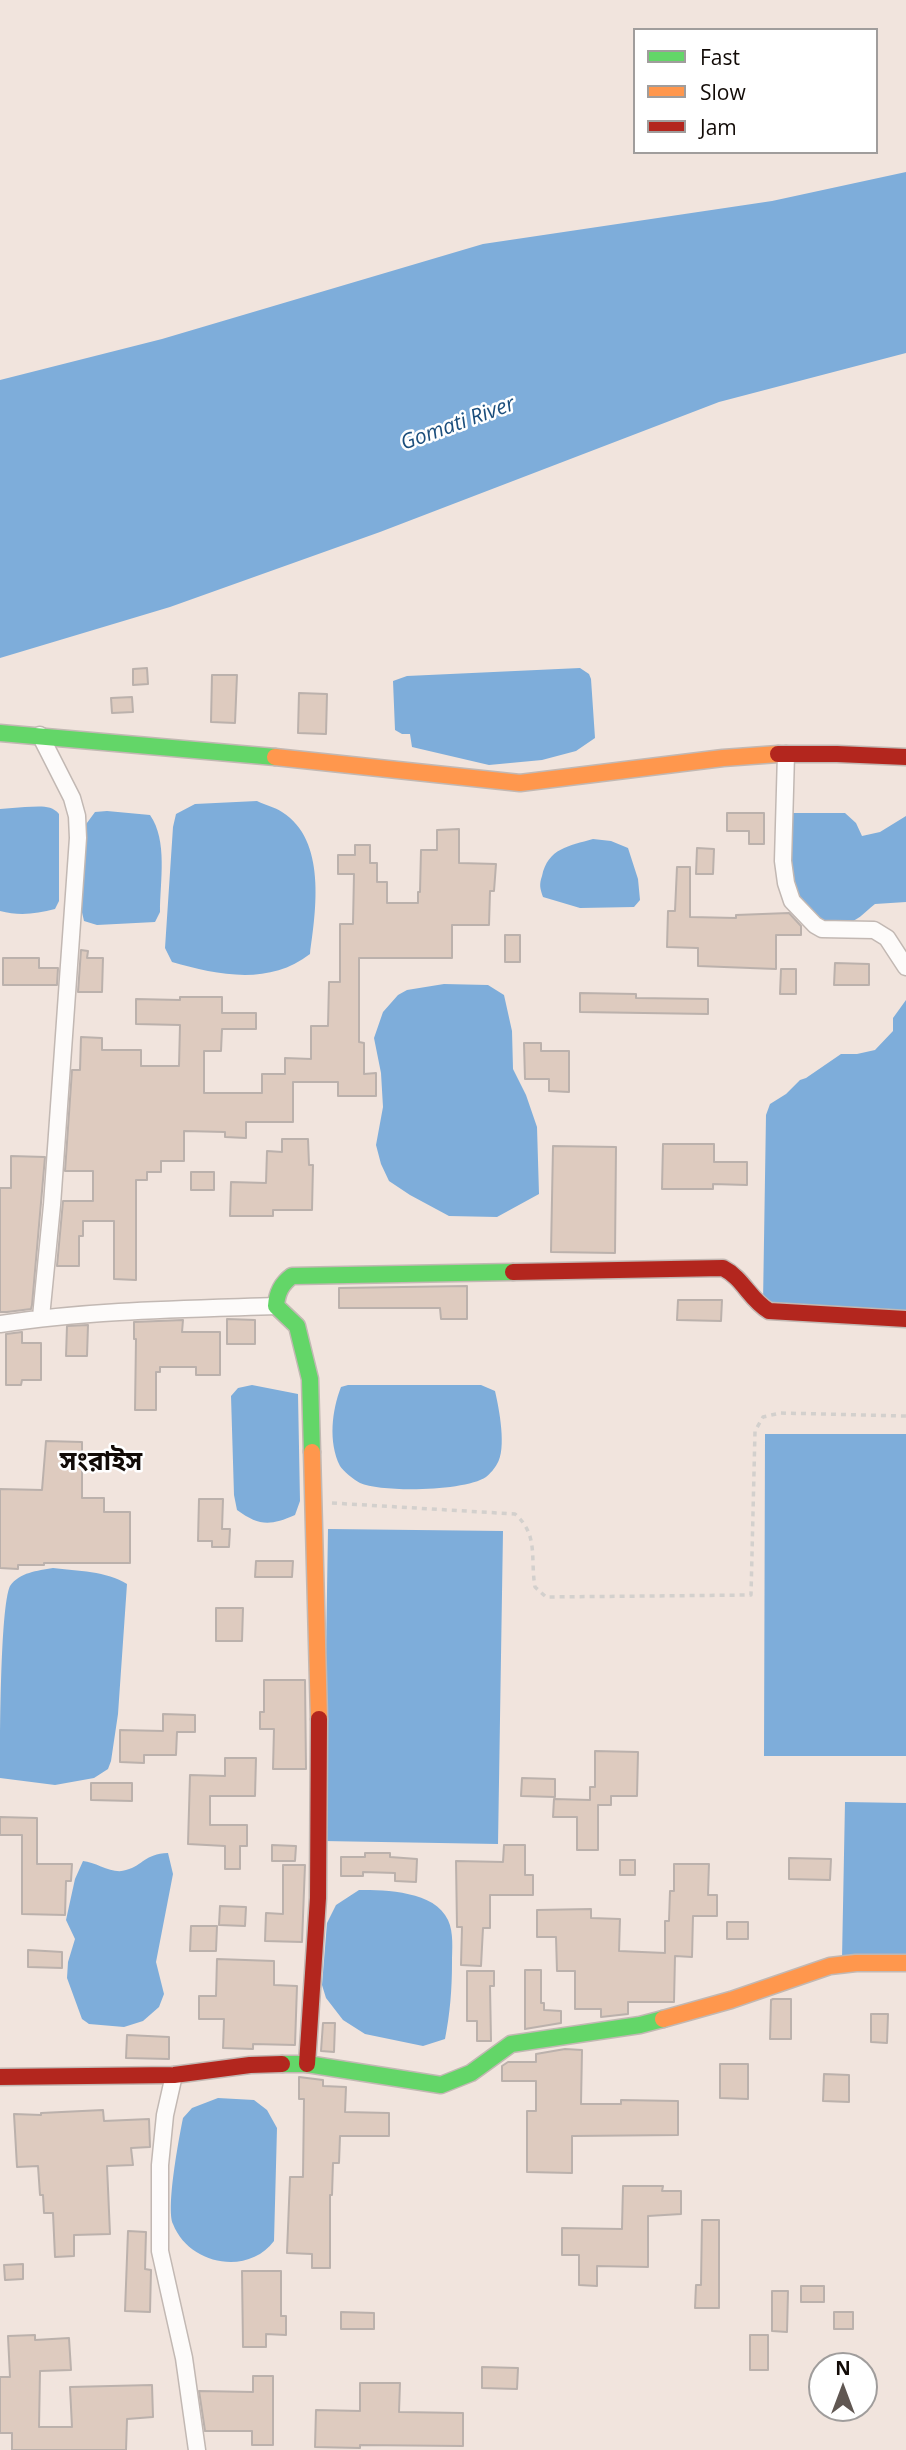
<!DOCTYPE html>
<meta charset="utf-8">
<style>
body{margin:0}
#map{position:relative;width:906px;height:2450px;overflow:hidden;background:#f1e4dd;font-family:"Open Sans",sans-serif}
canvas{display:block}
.legend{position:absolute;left:633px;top:28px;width:245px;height:126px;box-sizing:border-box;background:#fff;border:2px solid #a09d9c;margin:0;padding:9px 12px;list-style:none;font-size:21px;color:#120b07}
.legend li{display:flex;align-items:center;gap:14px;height:35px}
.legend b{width:35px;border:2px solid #a09d9c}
.north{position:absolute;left:808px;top:2352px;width:70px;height:70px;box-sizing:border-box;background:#fff;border:2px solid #a09d9c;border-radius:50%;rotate:0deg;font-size:19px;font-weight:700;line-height:28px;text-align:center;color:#120b07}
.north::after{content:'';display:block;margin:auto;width:24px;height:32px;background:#605752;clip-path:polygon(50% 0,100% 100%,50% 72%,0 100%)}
</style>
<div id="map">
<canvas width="906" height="2450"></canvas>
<ul class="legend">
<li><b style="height:9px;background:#63d668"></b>Fast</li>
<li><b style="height:9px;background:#ff974d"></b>Slow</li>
<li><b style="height:9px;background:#b3261e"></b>Jam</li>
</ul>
<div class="north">N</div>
</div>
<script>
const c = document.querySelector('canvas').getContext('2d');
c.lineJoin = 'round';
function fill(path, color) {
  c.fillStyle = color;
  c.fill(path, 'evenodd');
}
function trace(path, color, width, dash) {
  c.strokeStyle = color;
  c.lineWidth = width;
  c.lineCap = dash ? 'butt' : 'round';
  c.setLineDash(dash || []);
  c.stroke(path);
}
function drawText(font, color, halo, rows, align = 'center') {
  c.font = font + ' "Open Sans","Noto Sans Bengali",sans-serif';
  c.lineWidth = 5;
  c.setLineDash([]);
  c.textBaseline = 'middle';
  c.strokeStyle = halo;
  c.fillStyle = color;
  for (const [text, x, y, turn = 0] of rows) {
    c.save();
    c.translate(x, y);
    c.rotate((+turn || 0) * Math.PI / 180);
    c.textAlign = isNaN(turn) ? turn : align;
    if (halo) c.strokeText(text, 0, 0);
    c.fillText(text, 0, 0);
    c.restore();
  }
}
fill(new Path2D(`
 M906 172V353L719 402 380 532 170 607 0 658V380L162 339 483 244 772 201Z
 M580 668 589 674 591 679 595 738 576 751 542 760 489 765 412 747 410 734H402L395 730 393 681 407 676Z
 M257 801C265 805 275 807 282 812 327 840 316 911 310 954 269 986 217 975 172 962L165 948 173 827 176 814 195 804Z
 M25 807C37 807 51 804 59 814V901L55 909C36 914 19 916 0 911V809Z
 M107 811 150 815C168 841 160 881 160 912L155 922 97 925 84 921 81 908 84 827 95 812Z
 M789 813H845L856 823 862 836 880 832 906 816V902L875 904C865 912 856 923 843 924 816 926 795 897 790 874 786 856 789 833 789 813Z
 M593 839 611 841 628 848 638 879 640 900 634 907 580 908 543 897C540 888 539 885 542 876 548 848 569 846 593 839Z
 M444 984 488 985 504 995 512 1031 513 1069 526 1095 537 1127 539 1194 497 1217 449 1216 410 1195 389 1181 381 1164 376 1145 383 1107 381 1073 374 1038 383 1012 398 995 407 990Z
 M906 1000V1313L763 1303 766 1115 770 1104 786 1094 800 1080 806 1078 841 1054H857L875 1050 893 1031V1018Z
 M252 1385 298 1394 300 1501 295 1515C270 1526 259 1526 237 1510L234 1495 231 1396 238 1388Z
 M348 1385H481L495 1391C499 1408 507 1449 497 1464 495 1468 490 1474 486 1477 466 1491 383 1493 360 1483 354 1480 343 1471 340 1466 328 1442 332 1410 341 1387Z
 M765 1434H906V1756H764Z
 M328 1529 503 1531 498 1844 323 1841Z
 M53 1568C77 1571 107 1571 127 1584L118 1714 111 1761 108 1769 94 1778 55 1785 0 1778C0 1745 0 1607 10 1586 20 1572 37 1571 53 1568Z
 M845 1802 906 1803V1961L842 1959Z
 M168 1853 173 1874 156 1962 164 1994 159 2007 143 2021 124 2027 89 2024 82 2019 67 1978 68 1962 75 1939 66 1920 75 1879 83 1861C96 1862 113 1875 126 1870 144 1865 144 1854 168 1853Z
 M359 1890C386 1890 435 1891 448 1920 454 1933 452 1949 452 1963 452 1989 450 2014 445 2039L423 2046 365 2034 343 2020 326 1998 322 1985 327 1923 336 1905Z
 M218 2098 254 2100 267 2110 277 2128 274 2241C248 2276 189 2265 173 2224 166 2207 179 2138 183 2118L192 2108Z`), '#7eadda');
const building = new Path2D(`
 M147 668 148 684 133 685V669Z
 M212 675H237L235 723 211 722Z
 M299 693 327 694 326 734 298 733Z
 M132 697 133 712 112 713 111 698Z
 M727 813H764V844H749V831H727Z
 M459 829V863L496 864 494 891H490L489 925H452V958H359V1042L364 1043V1074L376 1073V1096H338V1082H293V1122H246V1138L225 1137V1132L184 1131V1161H161V1172H147V1180H136V1280L114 1279V1221H83V1236H79V1266H57L63 1201H93V1171H65L72 1070H80L81 1037 102 1038V1050H141V1066H179L180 1025 136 1024V999L180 1000V997H222V1013H256V1029H222L221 1051H204V1093H262V1074H285V1058L311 1059V1026H328L329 982H340V924H353L354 874H338V855H355V845H370V863H377V882H387V903H418V892H420L421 850H437V830Z
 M697 848 714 849 713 874H696Z
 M677 867H690V917L736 918V915L789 913 801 926V935H776V969L698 966V948L667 947 668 911H675Z
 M505 935H520V962H505Z
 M81 950 88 951 87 958H103L102 992H78Z
 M3 958H39V968H58L57 985H3Z
 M835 963 869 964V985H834Z
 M781 969H796V994H780Z
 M580 993 636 994V998L708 999V1014L580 1012Z
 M524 1043H541V1051H569V1092L549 1091V1079H525Z
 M282 1139H308L309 1165H313L312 1210H273V1216H230L231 1182 266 1183 267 1151 282 1152Z
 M663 1144H714V1162H747V1185L713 1184V1189H662Z
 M553 1146 616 1147 615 1253 551 1252Z
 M11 1156 45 1157 32 1305 31 1309 7 1312H0V1188H11Z
 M191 1172H214V1190H191Z
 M467 1286V1319H441L440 1308H339V1288Z
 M678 1300H722L721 1321 677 1320Z
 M227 1319 255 1320V1344H227Z
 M183 1320 182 1332H220V1375H196V1367H160V1372H156V1410H135L136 1339H134V1322Z
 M88 1325 87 1356H66L67 1326Z
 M22 1332V1343H41V1380H22L21 1385H6V1334Z
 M46 1441 82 1442V1498H104V1512H130V1563H44V1565H18V1569L0 1568V1489L42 1490Z
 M199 1499H223L222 1529H230L229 1547H212V1541H198Z
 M256 1561H293L292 1577H255Z
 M216 1608H243L242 1641H216Z
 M264 1680H305L306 1769H273L274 1729H260V1712H264Z
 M163 1714 195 1715V1732H177L176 1755H144V1763L120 1762V1730L163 1731Z
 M595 1751 638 1752 637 1796H611V1805H598V1850H577V1817H553L554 1799 590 1800V1787H595Z
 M225 1758H256L255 1796H210V1825H247V1846H240V1869H225V1846L188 1844 190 1775 225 1776Z
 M522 1778 555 1779V1797L521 1796Z
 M91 1783H132V1801L91 1800Z
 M0 1817 37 1818V1864H72L71 1881H66L65 1915 22 1914V1835H0Z
 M272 1845 296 1846 295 1861H272Z
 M504 1845H525V1875H533V1895H490V1928H483L481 1966 461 1965 462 1927H457L456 1861 503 1862Z
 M365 1853H390V1857L417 1859 416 1882 395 1881V1873L363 1872V1876H341V1857H365Z
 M789 1858 831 1859 830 1880 789 1879Z
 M620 1860H635V1875H620Z
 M674 1864H709L708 1895H717V1916H693L692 1957 675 1956 674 2002H628V2014L601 2017V2009H575V1971H557L556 1937H537V1910L591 1909V1918L620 1919 619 1951 665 1953V1921H669L670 1891H674Z
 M283 1865H305L302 1942 265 1941 266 1913 283 1914Z
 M220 1906 246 1907 245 1926 219 1925Z
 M727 1922H748V1939H727Z
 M191 1926H217L216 1951H190Z
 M28 1950 62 1952V1968L28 1967Z
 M217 1959 274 1961V1985L297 1986 295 2045 253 2044V2049L223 2048 224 2019H199V1996H216Z
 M525 1970H541V2003H544V2010L561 2011V2023L525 2029Z
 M467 1971H494V1986H490L491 2041H477V2021H467Z
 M773 1999H791V2039H770L771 2000Z
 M871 2014H888L887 2043 871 2042Z
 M323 2023H335L334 2052 321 2051Z
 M127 2035 169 2037V2059L126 2058Z
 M565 2049 582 2050 581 2104H621V2100L678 2101V2135L572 2136V2173L527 2172V2111H536V2081H502V2066L508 2062H536V2054Z
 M720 2064H748V2099L720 2098Z
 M824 2074 849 2075V2102L823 2101Z
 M299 2077 323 2080V2086L346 2087 345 2112 389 2113V2136H340L339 2163H333L332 2195H330V2268H312V2254L287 2253 290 2177H303L304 2099H299Z
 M103 2110 104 2121 149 2119 150 2147 131 2148 133 2165 107 2166 110 2234 74 2235V2256L55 2257 53 2213H44L43 2195H40L38 2166 17 2167 14 2114 41 2115V2113Z
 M623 2186H663L662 2191H681V2214L648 2216V2267L597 2266V2286L579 2285V2255H562V2228L622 2229Z
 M702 2220H719V2308H695L696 2285H701Z
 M128 2231 146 2232 145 2269 151 2270 150 2312 125 2311Z
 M23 2264V2279L5 2280 4 2265Z
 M242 2271H281V2316H286V2335L266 2334V2347H243Z
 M801 2286H824V2302H801Z
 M772 2291H788L787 2332 772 2331Z
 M341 2312 374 2313V2329H341Z
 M834 2312H853V2329H834Z
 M35 2335V2340L69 2338 71 2370 40 2371 39 2427H72L70 2387 152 2385 153 2417 127 2419 126 2450H12V2433H0V2377H10L8 2336Z
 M750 2335H768V2370H750Z
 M482 2367 518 2368 517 2389 482 2388Z
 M253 2376H273V2445H252V2431H205L199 2391 253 2392Z
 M360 2383H400L399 2412 463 2413V2446L360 2445V2448L315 2447 316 2410 360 2411Z`);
fill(building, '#decbbf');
trace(building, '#bbb1ac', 2);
const street = new Path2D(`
 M40 735 72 798 77 816 78 838 52 1205 41 1317
 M786 754 783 861 786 883 792 901 815 925 822 929 874 930 887 938 906 967
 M0 1324C91 1310 184 1309 276 1306
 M174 2075 165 2115 160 2165V2251L184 2358 197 2450`);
const fast = new Path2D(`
 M0 733 275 757
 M312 1452 310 1379 297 1326 276 1306C277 1293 281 1284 292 1276L513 1272
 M282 2064H307L441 2085 471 2073 511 2044 640 2025 663 2019`);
const slow = new Path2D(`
 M275 757 520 783 723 758 778 754
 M312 1452 319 1719
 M663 2019 731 2000 830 1966 856 1963H906`);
const jam = new Path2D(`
 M778 754H837L906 757
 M513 1272 723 1268C743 1278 750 1300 769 1311L906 1319
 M307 2064 318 1898 319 1719
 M0 2077 174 2075 250 2065 282 2064`);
trace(street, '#c2b8b3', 19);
trace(fast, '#c2b8b3', 19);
trace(slow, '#c2b8b3', 19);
trace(jam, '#c2b8b3', 19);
trace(new Path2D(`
 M332 1503 515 1514C539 1535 530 1558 535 1587L546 1597 751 1595 755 1431 763 1417 780 1413 906 1416`), '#d3d0cd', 3.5, [5, 5]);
trace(street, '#fdfbfa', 16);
trace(fast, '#63d668', 16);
trace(slow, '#ff974d', 16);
trace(jam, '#b3261e', 16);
drawText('italic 21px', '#1b4e7c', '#fff', [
 ["Gomati River",458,424,-20]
]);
drawText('bold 26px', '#120b07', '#fff', [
 ["সংরাইস",101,1463]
]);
</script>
